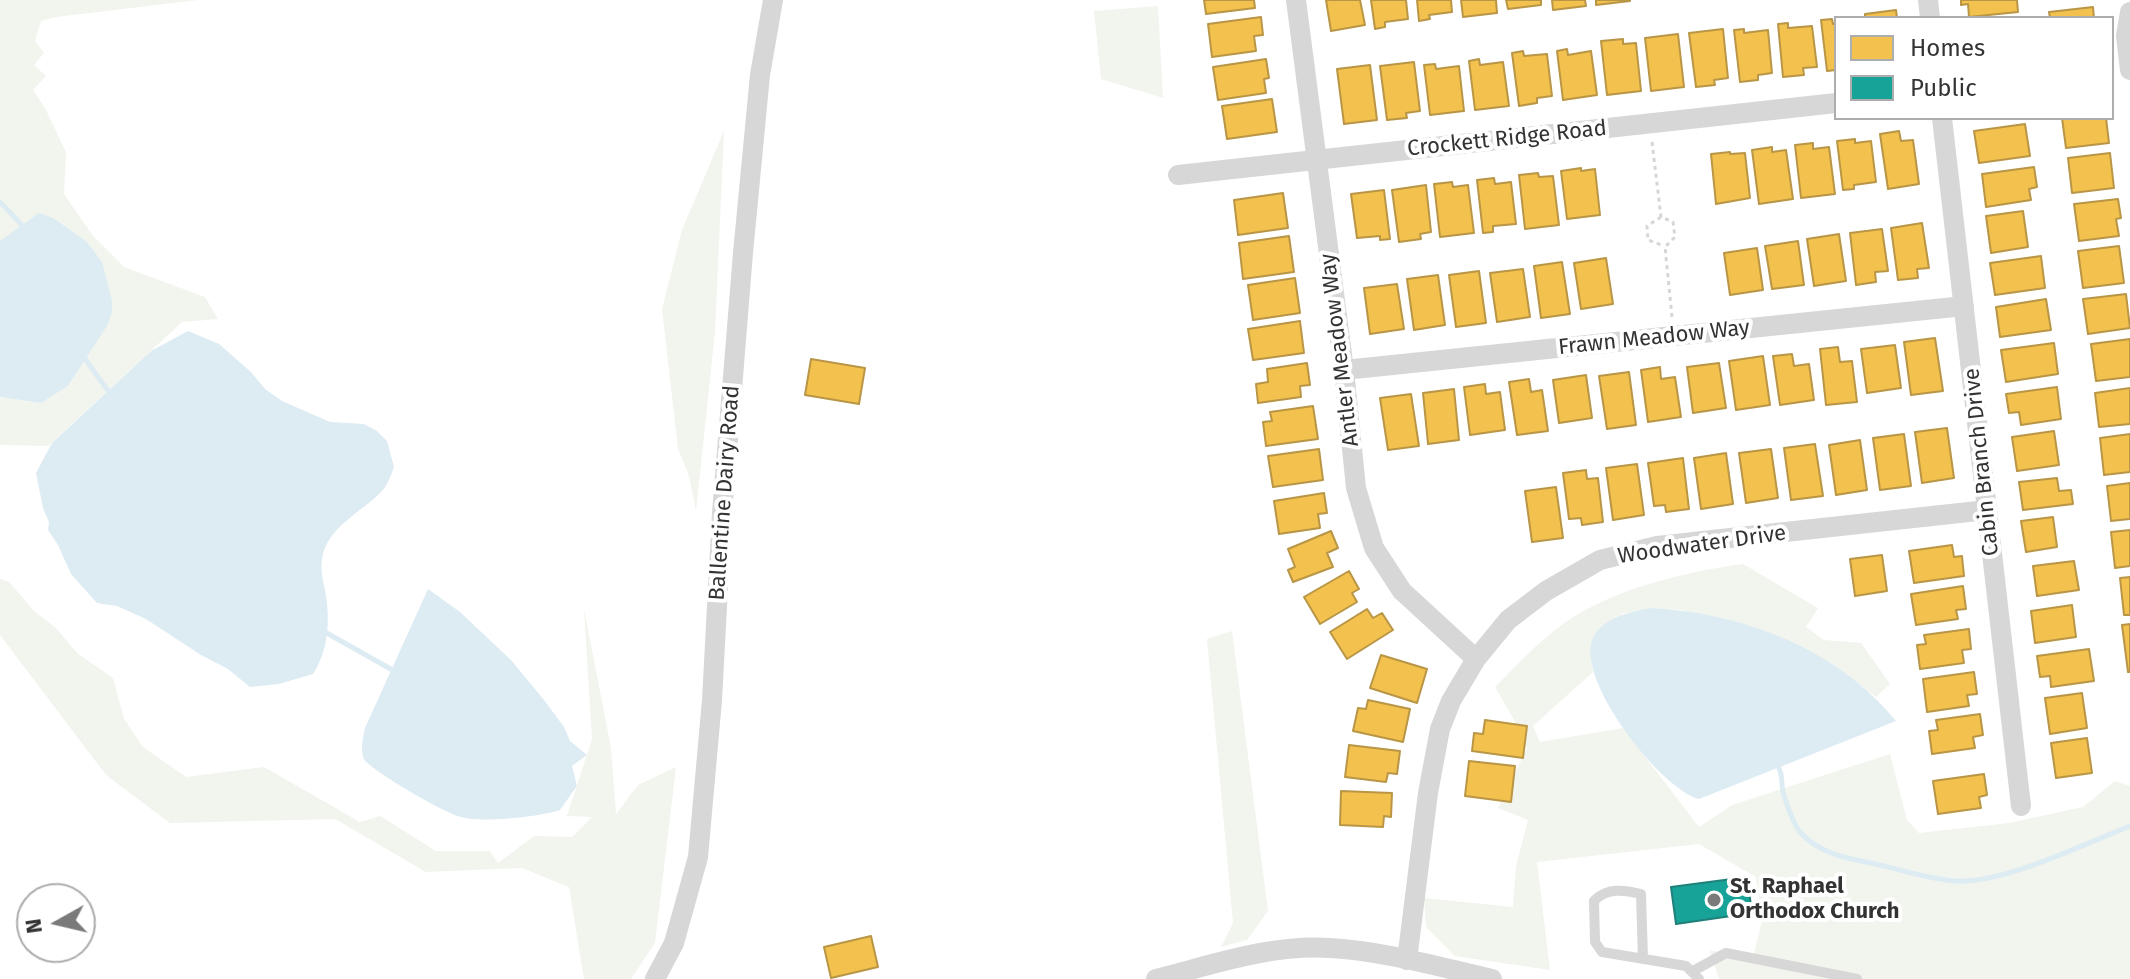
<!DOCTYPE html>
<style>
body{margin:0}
#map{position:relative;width:2130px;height:979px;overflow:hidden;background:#fff;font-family:"Fira Sans",sans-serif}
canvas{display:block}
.legend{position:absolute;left:1834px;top:16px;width:280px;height:104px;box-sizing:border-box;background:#fff;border:2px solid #adadad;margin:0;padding:10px 14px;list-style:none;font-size:24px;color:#333}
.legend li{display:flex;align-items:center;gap:16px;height:40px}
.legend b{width:40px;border:2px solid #adadad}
.north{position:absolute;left:16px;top:883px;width:80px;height:80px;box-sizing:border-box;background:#fff;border:2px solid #adadad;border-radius:50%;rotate:262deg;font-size:22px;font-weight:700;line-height:32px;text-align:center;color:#333}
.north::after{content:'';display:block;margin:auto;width:28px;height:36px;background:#7a7a7a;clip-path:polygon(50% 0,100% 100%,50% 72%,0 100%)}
</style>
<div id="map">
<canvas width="2130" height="979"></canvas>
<ul class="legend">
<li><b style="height:22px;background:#f2c14e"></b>Homes</li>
<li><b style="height:22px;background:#17a398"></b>Public</li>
</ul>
<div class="north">N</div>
</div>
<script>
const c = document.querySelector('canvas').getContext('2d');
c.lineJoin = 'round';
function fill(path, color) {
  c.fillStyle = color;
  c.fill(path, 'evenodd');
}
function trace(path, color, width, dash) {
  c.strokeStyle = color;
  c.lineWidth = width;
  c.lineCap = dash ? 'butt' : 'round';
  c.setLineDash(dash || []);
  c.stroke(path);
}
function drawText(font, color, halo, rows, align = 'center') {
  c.font = font + ' "Fira Sans",sans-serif';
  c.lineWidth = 8;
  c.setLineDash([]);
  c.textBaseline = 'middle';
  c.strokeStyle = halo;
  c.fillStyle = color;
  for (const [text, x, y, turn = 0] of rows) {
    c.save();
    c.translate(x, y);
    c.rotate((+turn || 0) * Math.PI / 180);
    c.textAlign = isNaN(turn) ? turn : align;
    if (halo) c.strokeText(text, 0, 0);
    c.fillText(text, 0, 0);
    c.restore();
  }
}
fill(new Path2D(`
 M0 0H198L56 17 41 21 35 41 44 53 34 65 46 76 33 90 45 108 66 152 64 194 93 236 124 267 205 297 218 319 182 322 48 446 0 445V397L41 403 68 386 107 326 0 245Z
 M1158 6 1163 98 1101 79 1094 11Z
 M724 131 715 332 696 511 689 476 678 449 662 309 682 230Z
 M1743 564 1818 608 1806 627 1824 640 1861 643 1890 684 1876 697 1830 662 1683 610 1651 608 1622 614 1590 656 1593 672 1533 726 1540 742 1623 728 1699 827 1732 805 1890 754 1907 820 1919 833 2009 823 2083 807 2115 781 2130 786V979H1719L1710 951 1754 953 1762 921 1756 877 1699 844 1537 862 1550 970 1455 956 1426 927 1424 898 1513 907 1516 866 1528 820 1498 808 1527 748 1513 718 1495 687C1517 665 1538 642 1563 624 1612 589 1684 572 1743 564Z
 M0 579 9 582 34 611 56 628 77 653 113 678 124 719 143 747 186 777 264 767 360 822 380 816 436 851H490L498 863 534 836 572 837 592 817 567 816 592 739 584 609 611 748 616 814 638 785 676 767 655 943 631 979H584L569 887 522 868 426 872 335 819 170 823 106 775 0 635Z
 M1232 631 1268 911 1247 940 1221 947 1233 923 1207 639Z`), '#f1f5ed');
fill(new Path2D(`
 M39 213 53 218 87 242 102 262 112 301V312L107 326 68 386 41 403 0 397V241Z
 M188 331 219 344 251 372 265 389 282 401 330 422 364 424 377 431 387 441 394 467C391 475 388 484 383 490 363 512 327 526 322 559 320 572 324 584 326 596 330 623 328 651 313 674L279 684 250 687 228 669 201 655 146 619 117 606 97 603 71 574 58 545 48 530 49 522 43 508 36 473 52 443 151 351Z
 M428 589 460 612 511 660 544 700 564 727 570 741 587 755 572 766 577 786 560 810C539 817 481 823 461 817 446 814 370 770 364 759 360 750 363 738 365 728Z
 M1651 608C1742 613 1837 648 1896 721L1699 799C1660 789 1574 678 1593 638 1604 617 1630 612 1651 608Z`), '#ddebf3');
const homes = new Path2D(`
 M1204 0H1254L1255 8 1206 14Z
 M1326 0H1360L1365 25 1331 31Z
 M1371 0H1406L1408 19 1385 22V27L1375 29Z
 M1417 0H1451L1452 12 1429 15 1430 19 1419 21Z
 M1461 0H1496L1497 13 1463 17Z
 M1506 0H1541V5L1508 9Z
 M1552 0H1585L1586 6 1553 10Z
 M1596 0H1630V1L1596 5Z
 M1961 0H2017L2018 12 1969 17 1968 4 1961 5Z
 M2093 7 2094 18H2050L2049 12Z
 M1896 10 1897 18H1865V14Z
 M1261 17 1263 35 1254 36 1256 51 1212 57 1208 24Z
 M1832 19 1833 24 1836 23V70L1827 71 1821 20Z
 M1788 23V28L1812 26 1817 67 1803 68 1804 75 1783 77 1778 24Z
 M1723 29 1728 78 1714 80 1715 85 1696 87 1689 33Z
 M1744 29V33L1768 30 1772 73 1758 75V80L1740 82 1734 30Z
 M1678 34 1684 87 1651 91 1645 38Z
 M1623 39V44L1636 43 1641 91 1607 95 1601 41Z
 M1567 49 1568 55 1591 51 1597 95 1563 100 1557 51Z
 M1523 51 1524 56 1547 54 1552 96 1537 98V103L1519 106 1512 53Z
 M1266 59 1269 78 1264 79 1266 93 1218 100 1213 67Z
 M1479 59 1480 65 1503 62 1509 106 1475 110 1469 61Z
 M1414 62 1420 111 1406 113 1407 118 1387 120 1380 66Z
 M1435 64 1436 69 1459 66 1464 111 1430 115 1424 65Z
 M1370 65 1377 120 1344 124 1337 69Z
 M1272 99 1277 132 1227 139 1222 106Z
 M2062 118H2106L2109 143 2066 148Z
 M2025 124 2030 156 1979 163 1974 131Z
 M1899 131 1901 141 1913 140 1919 184 1888 189 1880 134Z
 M1855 139V143L1871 141 1876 182 1854 185V189L1843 190 1837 141Z
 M1813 143V149L1829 147 1835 194 1801 198 1795 145Z
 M1772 147V152L1786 150 1793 199 1759 204 1752 150Z
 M1730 152V154L1745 153 1750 198 1716 204 1711 154Z
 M2110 153 2114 188 2072 193 2068 158Z
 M2034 167 2037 187 2029 189 2031 200 1986 207 1982 174Z
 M1581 168V171L1595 169 1600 215 1567 219 1561 171Z
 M1538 173 1539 177 1553 176 1559 225 1525 229 1519 175Z
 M1494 178 1495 184 1511 182 1516 224 1493 226V232L1483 233 1477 180Z
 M1452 182 1453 187 1468 185 1474 233 1440 237 1434 184Z
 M1426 185 1431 232 1420 234 1421 239 1399 242 1392 190Z
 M1384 190 1390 239 1380 240V236L1357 238 1351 194Z
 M1283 193 1288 228 1238 235 1234 200Z
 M2118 199 2121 218 2116 219 2119 236 2079 241 2074 204Z
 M2023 211 2028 247 1991 253 1986 216Z
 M1922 223 1929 268 1917 269 1918 278 1898 280 1891 228Z
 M1882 229 1888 271 1875 272 1876 282 1856 285 1850 233Z
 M1839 234 1846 281 1814 286 1807 239Z
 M1289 236 1294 272 1243 279 1239 243Z
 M1798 241 1804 285 1772 289 1765 246Z
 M2119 246 2124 283 2083 288 2078 251Z
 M1757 248 1763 290 1730 295 1724 253Z
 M2041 256 2045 288 1995 295 1990 263Z
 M1606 258 1613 304 1581 309 1574 263Z
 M1562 262 1570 314 1541 318 1534 266Z
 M1523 269 1530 317 1497 322 1490 273Z
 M1479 271 1486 323 1456 327 1449 275Z
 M1438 275 1445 325 1414 330 1407 279Z
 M1295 278 1300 313 1253 320 1248 285Z
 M1397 284 1404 329 1370 334 1364 288Z
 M2126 294 2130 328 2088 334 2083 299Z
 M2046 299 2051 330 2000 337 1996 307Z
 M1300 321 1304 353 1253 360 1248 329Z
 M1935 338 1943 391 1911 395 1904 342Z
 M2130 339V377L2096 381 2091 344Z
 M2054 343 2058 374 2006 382 2001 350Z
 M1895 345 1901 388 1867 393 1861 349Z
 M1838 347 1840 362 1852 361 1857 402 1826 405 1820 349Z
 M1792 354 1794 366 1809 364 1814 400 1780 405 1773 356Z
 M1763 356 1770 405 1736 410 1729 361Z
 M811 359 865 368 859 404 805 395Z
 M1307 363 1310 385 1300 386 1301 397 1258 403 1256 384 1268 382 1267 369Z
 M1719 363 1726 408 1693 413 1687 367Z
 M1660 367 1661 379 1675 377 1681 417 1648 422 1641 370Z
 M1629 372 1636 425 1607 429 1599 376Z
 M1586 375 1592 418 1559 423 1553 380Z
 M1529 379 1531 392 1542 390 1548 431 1517 435 1509 382Z
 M1485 384 1486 394 1500 392 1505 430 1470 435 1464 387Z
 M2057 387 2061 419 2021 425 2019 412 2009 413 2006 394Z
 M2130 388V424L2099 427 2095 393Z
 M1454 389 1459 440 1428 444 1423 393Z
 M1411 394 1419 446 1388 450 1380 398Z
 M1313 406 1318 439 1266 446 1263 422 1272 421 1270 412Z
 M1947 428 1954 478 1922 483 1915 432Z
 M2054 431 2059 465 2017 471 2012 437Z
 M1904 434 1911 486 1880 490 1873 438Z
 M2130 434V472L2104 475 2100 438Z
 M1860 440 1867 490 1836 495 1829 445Z
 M1815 444 1823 496 1791 500 1784 448Z
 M1319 449 1323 480 1273 487 1268 456Z
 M1771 449 1778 498 1746 503 1739 453Z
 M1726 453 1733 504 1701 509 1694 458Z
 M1683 458 1689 509 1666 512 1665 505 1654 506 1648 463Z
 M1637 464 1644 515 1613 520 1606 468Z
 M1586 470 1587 479 1598 478 1603 522 1582 525 1581 518 1569 519 1563 473Z
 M2057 478 2059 491 2071 490 2073 504 2023 510 2019 482Z
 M2130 483V519L2111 521 2107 486Z
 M1556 487 1563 538 1532 542 1525 491Z
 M1324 493 1327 513 1318 514 1320 528 1279 534 1274 501Z
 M2053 517 2057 547 2026 552 2021 521Z
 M2130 530V566L2115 568 2111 532Z
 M1331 531 1338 548 1327 553 1333 567 1293 582 1288 570 1295 567 1288 549Z
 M1952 545 1954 557 1962 556 1964 576 1914 583 1909 551Z
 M1882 555 1887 591 1855 596 1850 559Z
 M2074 561 2079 590 2037 596 2033 566Z
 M1349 571 1359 589 1352 593 1357 602 1320 624 1304 597Z
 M2130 577V615H2124L2120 578Z
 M1963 586 1966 609 1956 610 1958 619 1916 625 1911 594Z
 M2072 605 2076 637 2035 643 2031 611Z
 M1367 609 1373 618 1382 613 1393 630 1347 659 1330 632Z
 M2130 624V672H2128L2122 625Z
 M1969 629 1971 649 1962 650 1964 663 1920 669 1917 645 1926 644 1924 635Z
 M2089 649 2094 681 2051 687 2050 676 2040 677 2037 656Z
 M1381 655 1427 669 1417 703 1370 688Z
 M1974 672 1977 694 1967 695 1969 706 1927 712 1923 679Z
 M2082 693 2087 728 2050 734 2045 698Z
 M1368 700 1410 709 1403 742 1353 731 1358 708 1366 709Z
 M1980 714 1983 735 1973 737 1975 748 1932 754 1929 731 1938 730 1936 720Z
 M1485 720 1527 726 1523 758 1472 751 1474 733 1483 734Z
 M2087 738 2092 773 2056 778 2051 743Z
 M1349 745 1400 751 1397 774 1388 773 1386 782 1345 777Z
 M1469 761 1515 766 1511 802 1465 796Z
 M1984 774 1987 795 1979 797 1981 808 1938 814 1933 781Z
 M1341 791 1392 793 1391 817 1384 816 1383 827 1340 825Z
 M871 936 878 967 831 978 824 947Z`);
fill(homes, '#f2c14e');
trace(homes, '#b99646', 2);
const public = new Path2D(`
 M1747 877 1752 913 1676 924 1671 887Z`);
fill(public, '#17a398');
trace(public, '#1f817a', 2);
trace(new Path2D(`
 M0 202 21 224 22 228
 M82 355 112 396
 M325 632 396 672
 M1776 763C1783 772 1781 782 1783 792 1787 805 1792 822 1800 832 1818 853 1846 858 1871 863 1899 869 1928 879 1955 881 2003 884 2084 844 2130 826`), '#ddebf3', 5);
trace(new Path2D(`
 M1652 142 1661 217 1673 222 1675 237 1665 247 1672 317
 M1661 217 1647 226 1648 240 1664 246`), '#d6d6d6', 3, [4, 4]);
trace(new Path2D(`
 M1643 959 1641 894C1625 890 1607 887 1594 901L1595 942 1602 952 1686 966 1699 979
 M1693 971 1726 953 1857 979`), '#d7d7d7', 10);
trace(new Path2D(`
 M1296 0 1344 370 1356 488 1374 548 1402 591 1476 659
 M1928 0 1930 18
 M2130 12 2126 36 2130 70
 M1942 118 2021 806
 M1178 175 1836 103
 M1344 370 1964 306
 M1407 960 1428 793 1440 729 1451 701 1476 659 1508 620 1546 591 1600 560 1657 546 1987 510
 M655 979 674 943 698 857 712 700 722 513 743 253 760 75 773 0
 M1156 979C1212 965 1271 944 1330 948 1384 951 1439 967 1492 979`), '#d7d7d7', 20);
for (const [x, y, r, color] of [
 [1714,900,8,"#7a7a7a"]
]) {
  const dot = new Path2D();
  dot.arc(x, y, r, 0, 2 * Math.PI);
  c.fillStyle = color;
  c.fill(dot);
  trace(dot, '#fff', 3);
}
drawText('22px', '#333', '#fff', [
 ["Crockett Ridge Road",1507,139,-6],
 ["Frawn Meadow Way",1654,338,-6],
 ["Antler Meadow Way",1340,350,-97],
 ["Cabin Branch Drive",1982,462,-96],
 ["Ballentine Dairy Road",725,493,-86],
 ["Woodwater Drive",1702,545,-8]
]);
drawText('bold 22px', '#333', '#fff', [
 ["St. Raphael",1730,887],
 ["Orthodox Church",1730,912]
], 'left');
</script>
